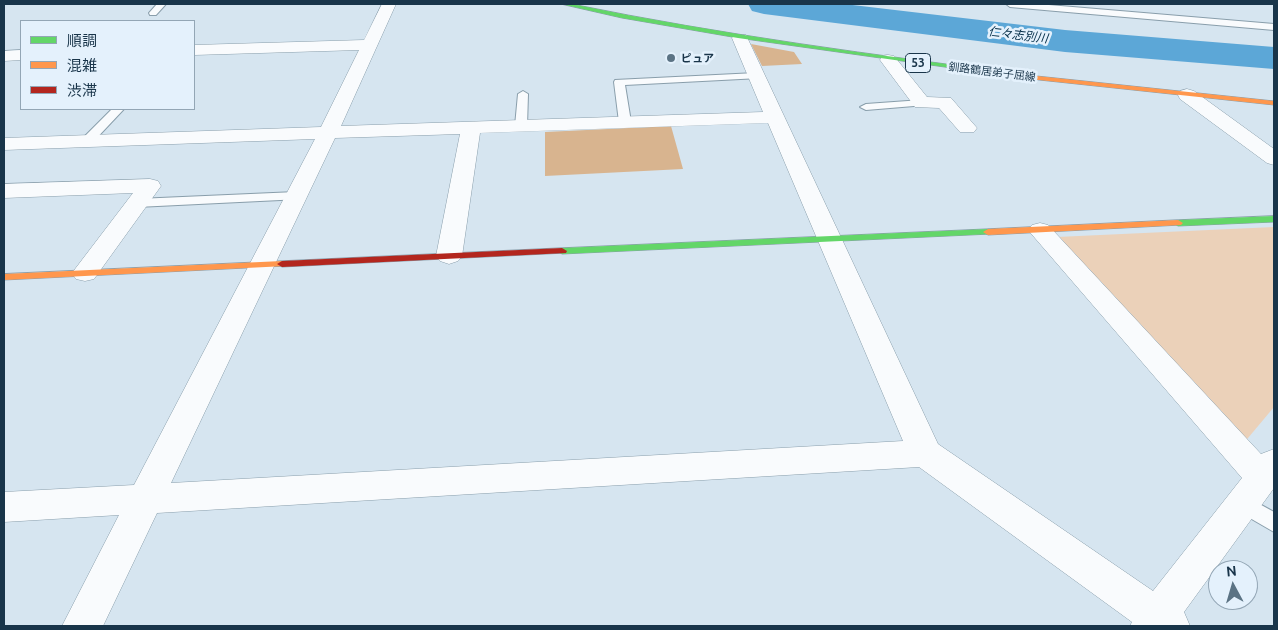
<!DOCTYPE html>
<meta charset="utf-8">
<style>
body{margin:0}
#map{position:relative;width:1278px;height:630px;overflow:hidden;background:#d6e5f0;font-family:Ubuntu,"Noto Sans JP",sans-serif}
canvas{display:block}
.frame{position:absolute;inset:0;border:5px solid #19354a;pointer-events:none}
.legend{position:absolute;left:20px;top:20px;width:175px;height:90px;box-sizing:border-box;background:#e4f1fc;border:1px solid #93a6b5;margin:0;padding:6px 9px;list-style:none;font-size:15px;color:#19354a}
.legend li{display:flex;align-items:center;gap:10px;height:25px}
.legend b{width:25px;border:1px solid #93a6b5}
.north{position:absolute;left:1208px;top:560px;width:50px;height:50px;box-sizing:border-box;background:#e4f1fc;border:1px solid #93a6b5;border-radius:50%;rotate:354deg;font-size:14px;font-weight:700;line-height:20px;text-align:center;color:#19354a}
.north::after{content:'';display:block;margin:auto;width:18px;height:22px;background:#5b7384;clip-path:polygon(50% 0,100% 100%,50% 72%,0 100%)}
</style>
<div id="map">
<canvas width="1278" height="630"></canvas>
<div class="frame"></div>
<ul class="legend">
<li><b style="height:6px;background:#63d668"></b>順調</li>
<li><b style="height:6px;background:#ff974d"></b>混雑</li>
<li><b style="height:6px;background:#b3261e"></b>渋滞</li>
</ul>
<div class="north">N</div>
</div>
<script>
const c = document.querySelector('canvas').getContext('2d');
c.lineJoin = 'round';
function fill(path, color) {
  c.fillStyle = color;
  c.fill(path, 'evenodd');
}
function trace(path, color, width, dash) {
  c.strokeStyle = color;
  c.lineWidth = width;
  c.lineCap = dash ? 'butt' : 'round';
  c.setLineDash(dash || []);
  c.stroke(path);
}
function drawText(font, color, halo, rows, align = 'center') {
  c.font = font + ' Ubuntu,"Noto Sans JP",sans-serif';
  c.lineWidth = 5;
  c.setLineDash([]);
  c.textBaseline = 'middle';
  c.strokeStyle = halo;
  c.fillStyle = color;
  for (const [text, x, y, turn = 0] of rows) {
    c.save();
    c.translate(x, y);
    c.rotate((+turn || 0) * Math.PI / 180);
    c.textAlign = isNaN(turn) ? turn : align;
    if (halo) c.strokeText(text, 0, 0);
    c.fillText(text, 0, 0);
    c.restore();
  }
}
fill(new Path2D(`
 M1274 227V407L1243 444 1057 237Z`), '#ebd1b9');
fill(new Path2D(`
 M751 44 794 52 802 64 762 66Z
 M671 126 683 169 545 176V132Z`), '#d8b48f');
fill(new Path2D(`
 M748 4H844L1065 30 1274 47V69L1065 52 764 14 752 11Z`), '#5ca7d7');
const lane = new Path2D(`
 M157 4H166L156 15H150L149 13Z
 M1006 4H1037L1274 24V30L1010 7Z
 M756 73 761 76 760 78 625 85 631 122 625 125 619 122 614 82 615 80Z
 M523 91 528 94 527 126 521 129 515 126 518 94Z
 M922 100 928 103 926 105 866 110 860 107 866 104Z
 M112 109H124L91 144H83L81 141 83 138Z
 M296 192 303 196 301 199 137 207 130 203 137 199Z
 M1243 495 1274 512V532L1236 510 1233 504 1236 498Z`);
const street = new Path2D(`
 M382 4H396L341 126 763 112 732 38 734 35H746L938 444 1153 591 1242 478 1028 230 1032 225 1040 223 1048 225 1261 454 1274 449V488L1184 612 1190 626H1130L1132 622 919 467 157 513 103 626H62L119 515 4 522V492L134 485 315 139 4 150V138L321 127 359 50 194 55V45L364 40ZM768 123 903 441 171 483 335 138 460 134 436 256 440 261 449 264 458 261 462 256 480 133Z
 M21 50V60L4 61V51Z
 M888 55 894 56 927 97 951 98 977 128 974 132H960L939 108 915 107 880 60 882 56Z
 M1187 89 1194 91 1274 149V165L1267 163 1180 99 1178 95 1180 91Z
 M150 179 158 181 161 186 94 279 85 281 76 279 72 273 133 193 4 198V184Z`);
const fast = new Path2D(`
 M561 4H572C723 35 876 55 1030 75L1034 77 1030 79 738 38 622 18Z
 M1274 216V222L1178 226 1173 223 1178 220Z
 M988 229 991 230 993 232 991 234 562 254 557 251 562 248Z`);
const slow = new Path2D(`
 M1027 75 1274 101V105L1030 79H1027Z
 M1178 220 1183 223 1181 225 988 235 983 232 988 229Z
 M282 261 287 264 286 266 4 280V274Z`);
const jam = new Path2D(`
 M562 248 567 251 566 253 282 267 277 264 282 261Z`);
trace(lane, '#899eab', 2);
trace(street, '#899eab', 1);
trace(fast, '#899eab', 1);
trace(slow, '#899eab', 1);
trace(jam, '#899eab', 1);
fill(lane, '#f9fbfd');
fill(street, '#f9fbfd');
fill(fast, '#63d668');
fill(slow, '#ff974d');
fill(jam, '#b3261e');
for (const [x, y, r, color] of [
 [671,58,5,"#5b7384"]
]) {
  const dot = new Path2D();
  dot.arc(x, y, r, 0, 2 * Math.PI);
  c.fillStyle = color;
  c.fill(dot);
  trace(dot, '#e4f1fc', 2);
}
drawText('bold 11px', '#19354a', '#e4f1fc', [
 ["ピュア",681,58]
], 'left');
drawText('11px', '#19354a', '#e4f1fc', [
 ["釧路鶴居弟子屈線",992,72,7]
]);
drawText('italic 12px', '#042e48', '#e4f1fc', [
 ["仁々志別川",1018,35,7]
]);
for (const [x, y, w] of [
 [918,63,25]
]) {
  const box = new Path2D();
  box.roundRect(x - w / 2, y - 9.5, w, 19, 4);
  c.fillStyle = '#e4f1fc';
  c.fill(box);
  trace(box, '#19354a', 1);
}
drawText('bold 12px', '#19354a', null, [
 ["53",918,63]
]);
</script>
